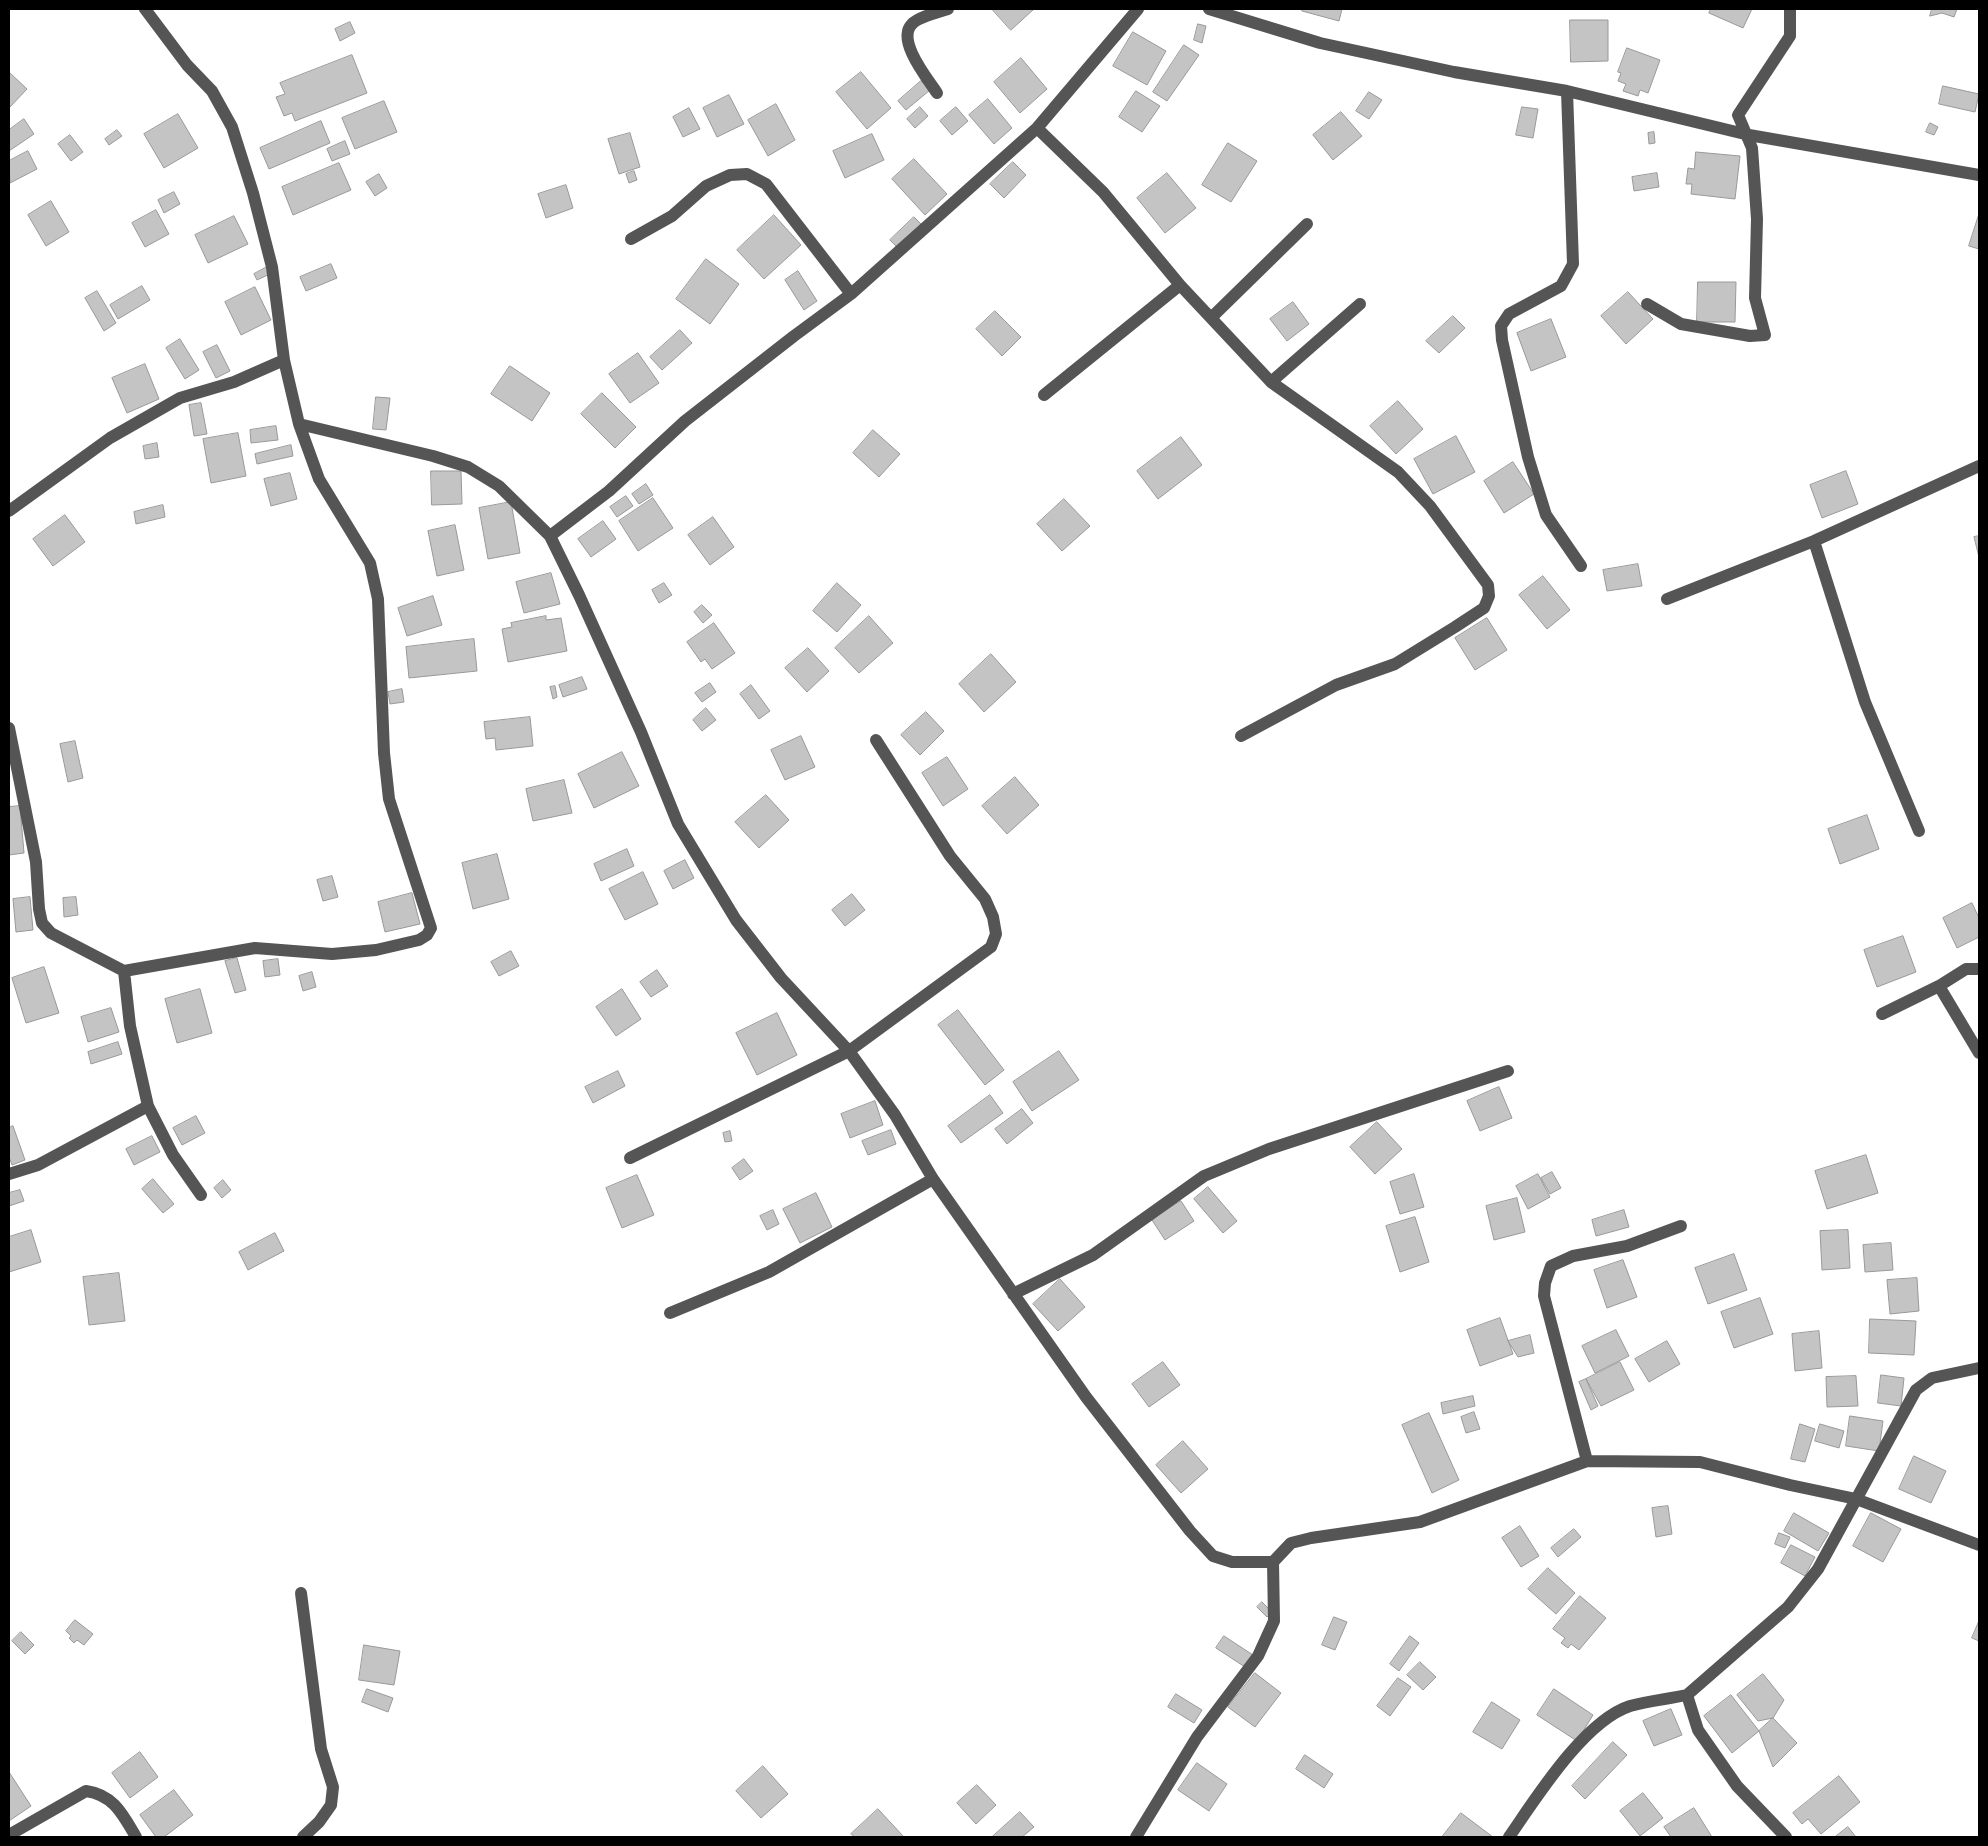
<!DOCTYPE html>
<style>
body{margin:0}
#map{position:relative;width:1988px;height:1846px;overflow:hidden;background:#fff;font-family:Helvetica,sans-serif}
canvas{display:block}
.frame{position:absolute;inset:0;border:10px solid #000;pointer-events:none}
</style>
<div id="map">
<canvas width="1988" height="1846"></canvas>
<div class="frame"></div>
</div>
<script>
const c = document.querySelector('canvas').getContext('2d');
c.lineJoin = 'round';
function fill(path, color) {
  c.fillStyle = color;
  c.fill(path, 'evenodd');
}
function trace(path, color, width, dash) {
  c.strokeStyle = color;
  c.lineWidth = width;
  c.lineCap = dash ? 'butt' : 'round';
  c.setLineDash(dash || []);
  c.stroke(path);
}
const building = new Path2D(`
 M992 9H1034L1011 30Z
 M1303 9H1342L1339 21 1302 11Z
 M1711 9H1752L1743 28 1709 13Z
 M1932 9H1957L1954 17 1942 13 1930 16Z
 M1570 20H1608V61L1571 62Z
 M350 22 355 33 340 41 335 29Z
 M1198 24 1206 26 1202 43 1194 40Z
 M1133 32 1166 51 1147 85 1113 66Z
 M1184 45 1199 55 1167 101 1153 92Z
 M1627 48 1660 60 1648 93 1640 90 1638 96 1623 91 1626 84 1618 81 1621 73 1618 72Z
 M352 55 367 93 295 121 292 113 284 116 276 97 285 94 280 83Z
 M1021 58 1047 89 1020 113 994 82Z
 M9 72 27 89 9 108Z
 M861 72 891 108 867 129 836 92Z
 M921 81 930 90 906 110 898 101Z
 M1943 86 1979 94 1975 112 1939 104Z
 M1136 91 1160 106 1142 132 1119 117Z
 M1369 92 1382 100 1369 119 1356 111Z
 M729 95 744 124 717 137 703 108Z
 M988 99 1012 128 994 144 969 115Z
 M384 101 397 132 355 149 342 118Z
 M776 104 795 140 768 156 748 120Z
 M920 107 928 116 915 128 907 119Z
 M956 107 968 121 952 135 940 121Z
 M1522 107 1538 109 1533 138 1516 135Z
 M689 108 700 129 683 137 673 117Z
 M1341 112 1362 136 1333 160 1313 135Z
 M178 114 198 148 164 168 144 134Z
 M24 119 34 134 9 151V130Z
 M321 121 330 143 269 169 260 148Z
 M1930 123 1938 127 1934 135 1926 132Z
 M117 130 122 136 109 145 105 139Z
 M1654 132 1655 143 1649 144 1648 133Z
 M630 133 640 167 619 174 608 139Z
 M872 134 884 160 845 178 833 151Z
 M70 135 83 152 71 161 58 144Z
 M345 141 350 154 332 161 327 149Z
 M1228 143 1257 161 1231 202 1202 185Z
 M28 151 37 169 10 183 9 161Z
 M1696 152 1740 156 1735 199 1691 194 1692 184H1686L1688 168 1694 169Z
 M914 159 947 194 925 215 892 179Z
 M1013 162 1026 175 1004 198 990 184Z
 M339 163 351 190 293 215 282 187Z
 M634 171 637 180 629 183 626 174Z
 M1167 173 1196 208 1165 233 1137 198Z
 M1657 173 1659 187 1634 191 1632 177Z
 M379 174 387 188 375 196 366 182Z
 M566 185 573 208 546 218 538 194Z
 M174 192 180 204 164 213 158 200Z
 M51 201 69 232 46 246 28 215Z
 M156 210 169 234 145 247 132 223Z
 M1979 214V249L1969 246Z
 M774 215 801 245 764 279 737 250Z
 M234 216 248 244 208 263 195 235Z
 M914 217 922 225 898 248 890 240Z
 M706 259 739 284 710 324 676 299Z
 M331 264 337 278 306 291 300 277Z
 M269 266 272 273 257 280 254 274Z
 M798 271 817 301 804 310 785 280Z
 M1698 282H1736L1735 322H1697Z
 M142 286 150 300 118 319 110 305Z
 M255 287 271 320 241 335 225 302Z
 M97 291 116 323 104 331 85 298Z
 M1628 292 1653 319 1626 344 1601 316Z
 M1293 302 1309 324 1287 341 1270 319Z
 M995 311 1021 337 1002 356 976 329Z
 M1453 316 1465 328 1439 353 1426 341Z
 M1551 319 1566 357 1531 371 1517 333Z
 M680 330 692 343 662 370 650 357Z
 M180 339 199 370 185 379 166 348Z
 M217 345 230 371 216 378 203 352Z
 M638 353 659 383 630 403 609 374Z
 M145 364 159 399 127 413 112 378Z
 M510 366 550 393 532 421 491 394Z
 M602 393 636 427 615 448 581 414Z
 M376 397 390 398 386 430 373 429Z
 M1398 401 1423 429 1396 454 1370 426Z
 M201 403 207 434 194 436 189 405Z
 M276 426 278 440 251 443 250 430Z
 M873 430 900 454 879 477 853 453Z
 M238 433 246 476 211 483 203 439Z
 M1456 436 1475 472 1433 494 1414 459Z
 M1181 437 1202 465 1158 499 1137 471Z
 M157 443 159 457 145 459 143 446Z
 M291 445 293 456 257 464 255 454Z
 M1513 462 1534 494 1504 513 1484 481Z
 M431 471H461L462 504 432 505Z
 M1846 471 1858 504 1822 518 1810 485Z
 M290 473 297 499 271 506 264 479Z
 M646 484 653 495 639 504 632 494Z
 M626 496 633 506 617 517 610 507Z
 M653 498 673 528 638 551 619 521Z
 M1064 499 1090 526 1062 551 1037 524Z
 M511 502 520 553 488 559 479 508Z
 M163 505 165 517 136 524 134 512Z
 M65 515 85 542 53 566 33 539Z
 M713 517 734 547 710 565 688 535Z
 M603 521 616 539 591 557 578 539Z
 M455 525 464 570 437 576 428 531Z
 M1979 536V557L1974 537Z
 M1638 564 1642 586 1607 591 1603 570Z
 M551 573 560 604 524 613 516 582Z
 M1543 576 1570 610 1547 629 1519 595Z
 M664 583 672 595 659 603 652 590Z
 M837 583 861 605 837 632 813 611Z
 M433 596 442 625 407 636 398 608Z
 M702 605 712 615 703 623 694 612Z
 M546 616V620L561 618 567 651 508 662 502 629 512 627 511 623Z
 M869 616 893 643 859 673 835 648Z
 M1487 618 1507 650 1475 670 1455 638Z
 M714 623 735 653 712 669 705 659 701 662 687 642Z
 M474 639 477 671 409 678 406 647Z
 M808 648 829 671 807 692 785 668Z
 M991 654 1016 682 984 712 959 684Z
 M582 677 587 689 563 697 559 685Z
 M710 683 716 692 702 702 695 693Z
 M751 685 770 711 759 719 740 694Z
 M555 686 557 697 553 699 550 687Z
 M402 689 404 702 390 704 388 692Z
 M706 708 716 720 702 731 693 720Z
 M926 712 944 731 920 755 901 735Z
 M530 717 533 746 496 750 495 738 486 739 484 722Z
 M801 736 815 767 785 780 771 750Z
 M75 741 83 778 68 782 60 744Z
 M622 752 639 786 594 808 578 774Z
 M947 757 968 789 943 806 922 773Z
 M1015 777 1039 805 1007 834 982 806Z
 M564 780 572 813 533 821 526 789Z
 M766 795 789 820 759 848 735 822Z
 M20 806 24 853 9 855V807Z
 M1867 815 1879 849 1840 864 1828 829Z
 M627 849 634 866 601 881 594 864Z
 M497 854 509 899 473 909 462 863Z
 M685 860 694 878 673 889 664 871Z
 M643 872 658 904 625 920 609 889Z
 M332 876 338 897 323 901 317 880Z
 M412 893 420 924 385 932 378 902Z
 M852 894 865 910 845 926 832 910Z
 M30 897 33 930 16 932 13 899Z
 M76 897 78 915 64 917 63 898Z
 M1972 903 1979 918V937L1957 948 1943 918Z
 M1903 936 1916 972 1877 987 1864 950Z
 M511 951 519 966 499 976 491 962Z
 M237 958 246 990 235 993 225 961Z
 M278 959 280 975 265 977 263 961Z
 M44 967 59 1013 26 1023 12 978Z
 M657 970 668 986 651 997 640 982Z
 M312 972 316 987 303 991 299 976Z
 M200 989 212 1033 177 1043 165 999Z
 M622 989 641 1019 616 1036 596 1007Z
 M111 1008 119 1032 88 1042 81 1017Z
 M958 1010 1004 1070 985 1085 938 1025Z
 M777 1013 797 1055 757 1075 736 1033Z
 M118 1042 122 1054 91 1064 88 1052Z
 M1059 1051 1079 1080 1032 1111 1013 1082Z
 M618 1071 625 1086 593 1103 585 1087Z
 M1499 1087 1512 1118 1480 1131 1467 1101Z
 M990 1095 1003 1113 961 1143 948 1126Z
 M875 1101 883 1125 850 1138 841 1114Z
 M1022 1109 1033 1123 1007 1144 995 1129Z
 M196 1116 205 1133 182 1145 173 1128Z
 M1377 1122 1402 1149 1375 1174 1350 1147Z
 M13 1126 25 1160 12 1165 9 1157V1128Z
 M891 1130 896 1144 868 1155 862 1141Z
 M730 1131 732 1141 725 1142 723 1133Z
 M152 1136 160 1152 134 1165 126 1149Z
 M1866 1155 1878 1193 1827 1209 1815 1171Z
 M744 1159 753 1171 740 1180 732 1168Z
 M1552 1172 1561 1188 1550 1194 1541 1178Z
 M1414 1174 1424 1207 1400 1214 1390 1182Z
 M1538 1174 1550 1197 1528 1209 1516 1186Z
 M637 1175 654 1215 622 1228 606 1188Z
 M153 1179 174 1204 163 1213 142 1189Z
 M223 1180 231 1190 222 1198 214 1188Z
 M1208 1187 1237 1221 1223 1233 1194 1199Z
 M20 1190 24 1201 9 1206V1193Z
 M816 1193 832 1227 800 1243 783 1209Z
 M1517 1198 1525 1232 1494 1240 1486 1206Z
 M1181 1201 1194 1221 1165 1240 1152 1220Z
 M773 1210 779 1224 767 1230 760 1216Z
 M1624 1210 1629 1227 1596 1236 1592 1220Z
 M1415 1217 1429 1262 1400 1272 1386 1226Z
 M31 1230 41 1262 9 1272V1237Z
 M1848 1230 1850 1268 1822 1270 1820 1231Z
 M275 1233 284 1251 248 1270 239 1252Z
 M1891 1243 1893 1270 1865 1272 1863 1245Z
 M1734 1254 1747 1290 1708 1304 1695 1268Z
 M1623 1260 1637 1297 1607 1308 1594 1270Z
 M119 1273 125 1321 89 1325 83 1277Z
 M1917 1278 1919 1311 1890 1314 1887 1280Z
 M1060 1279 1085 1307 1058 1331 1033 1304Z
 M1760 1298 1773 1334 1734 1348 1721 1312Z
 M1500 1318 1513 1354 1480 1366 1467 1330Z
 M1870 1319 1916 1321 1914 1355 1869 1353Z
 M1616 1330 1629 1356 1595 1373 1582 1346Z
 M1819 1331 1822 1368 1795 1371 1792 1334Z
 M1530 1335 1534 1353 1518 1357 1508 1341Z
 M1667 1341 1680 1364 1649 1382 1635 1359Z
 M1163 1362 1180 1385 1149 1407 1132 1384Z
 M1620 1362 1634 1390 1601 1406 1586 1379Z
 M1881 1375 1904 1378 1901 1406 1878 1403Z
 M1856 1376 1858 1406 1827 1407 1826 1377Z
 M1586 1379 1598 1406 1591 1410 1579 1382Z
 M1473 1396 1475 1406 1443 1414 1441 1403Z
 M1474 1412 1480 1429 1466 1433 1461 1417Z
 M1429 1413 1459 1480 1432 1493 1402 1425Z
 M1850 1416 1883 1421 1879 1451 1846 1446Z
 M1800 1424 1815 1429 1805 1462 1791 1459Z
 M1820 1424 1844 1431 1839 1448 1815 1441Z
 M1183 1441 1208 1469 1181 1493 1156 1465Z
 M1914 1456 1946 1471 1931 1503 1899 1489Z
 M1668 1506 1672 1534 1656 1537 1652 1508Z
 M1794 1513 1829 1533 1818 1551 1784 1531Z
 M1871 1513 1901 1529 1883 1562 1853 1546Z
 M1520 1526 1539 1556 1521 1567 1502 1538Z
 M1574 1529 1581 1537 1558 1557 1551 1548Z
 M1779 1533 1790 1537 1785 1548 1775 1544Z
 M1791 1545 1815 1557 1805 1576 1781 1563Z
 M1548 1568 1575 1593 1556 1614 1528 1589Z
 M1580 1596 1606 1618 1579 1650 1571 1644 1568 1648 1561 1643 1565 1638 1553 1629Z
 M1262 1602 1272 1612 1267 1617 1257 1607Z
 M1334 1617 1347 1622 1335 1650 1322 1645Z
 M75 1620 93 1634 84 1645 77 1640 74 1643 69 1638 71 1636 66 1631Z
 M1979 1621V1641L1972 1638Z
 M21 1632 34 1645 25 1654 12 1641Z
 M1224 1636 1253 1655 1245 1667 1216 1648Z
 M1410 1636 1419 1643 1399 1671 1390 1664Z
 M364 1645 400 1651 394 1685 359 1680Z
 M1420 1662 1436 1677 1423 1690 1407 1675Z
 M1255 1673 1281 1693 1255 1727 1228 1707Z
 M1763 1674 1784 1700 1773 1718 1758 1721 1737 1695Z
 M1398 1678 1411 1687 1390 1716 1377 1706Z
 M367 1689 393 1698 388 1712 362 1702Z
 M1554 1689 1593 1715 1577 1741 1537 1715Z
 M1176 1694 1202 1710 1194 1723 1168 1707Z
 M1731 1695 1759 1731 1732 1753 1704 1716Z
 M1492 1702 1520 1720 1502 1749 1473 1732Z
 M1671 1709 1682 1735 1654 1746 1643 1721Z
 M1773 1718 1797 1743 1773 1767 1759 1731Z
 M1613 1742 1627 1755 1585 1799 1572 1786Z
 M140 1752 158 1777 130 1798 112 1773Z
 M1305 1755 1333 1774 1324 1788 1296 1769Z
 M1197 1763 1227 1784 1209 1811 1178 1790Z
 M763 1766 788 1794 761 1818 736 1791Z
 M9 1772 31 1806 9 1821Z
 M1839 1776 1860 1802 1821 1834 1808 1819 1802 1824 1793 1813Z
 M977 1785 996 1805 976 1824 957 1803Z
 M174 1790 193 1815 164 1837H156L140 1815Z
 M1643 1793 1663 1818 1640 1836 1620 1811Z
 M1694 1808 1712 1837H1671L1664 1827Z
 M878 1809 904 1837H855L851 1834Z
 M1020 1812 1034 1827 1022 1837H992Z
 M1461 1813 1493 1837H1442Z
 M1848 1827 1856 1837H1835Z`);
fill(building, '#c4c4c4');
trace(building, '#999', 1);
trace(new Path2D(`
 M145 9 187 65 212 91 232 127 253 193 272 267 284 360 299 424 433 456 468 467 499 486 550 536 609 491 685 421 794 336 851 294 1037 128 1138 9
 M1209 9 1320 43 1454 72 1567 91 1749 135 1979 175
 M1567 91 1573 264 1561 286 1509 314 1501 326 1502 340 1528 457 1546 515 1581 566
 M937 93C927 78 896 40 912 24 918 17 939 12 948 9
 M1037 128 1103 192 1180 285 1271 382 1398 472 1430 506 1488 585 1489 596 1484 608 1455 627 1395 664 1336 685 1241 736
 M631 239 672 216 706 186 730 175 747 174 766 184 851 294
 M1647 304 1681 324 1750 336 1765 335 1755 298 1757 219 1752 148 1738 115 1790 36V9
 M1212 317 1307 224
 M1271 382 1360 304
 M1044 395 1180 285
 M9 511 110 438 180 398 234 382 284 360
 M550 536 579 595 641 732 678 824 736 920 781 978 849 1051 895 1115 933 1179 1086 1397 1190 1531 1213 1556 1232 1562H1273
 M1814 541 1865 702 1919 831
 M1667 599 1814 541 1979 466
 M9 728 36 862 39 909 42 923 51 933 124 971 255 948 332 954 376 950 419 940 427 935 431 928 389 799 384 753 378 599 370 563 319 479 299 424
 M1939 986 1979 1053
 M1882 1014 1939 986 1966 969H1979
 M148 1106 173 1155 201 1195
 M630 1158 849 1051 991 947 996 934 993 917 985 899 950 856 876 740
 M9 1174 38 1165 148 1106 130 1026 124 971
 M1013 1294 1093 1255 1204 1176 1269 1149 1508 1071
 M670 1313 769 1272 933 1179
 M1587 1461 1700 1462 1790 1485 1856 1499 1979 1545
 M301 1593 321 1749 333 1787 331 1805 319 1822 303 1837
 M9 1835 86 1791C114 1795 123 1815 136 1837
 M1136 1837 1197 1737 1258 1656 1274 1621 1273 1562 1291 1543 1311 1538 1420 1522 1587 1461 1544 1296 1545 1283 1551 1266 1573 1256 1627 1246 1681 1226
 M1509 1837C1536 1798 1584 1721 1630 1706 1648 1701 1668 1699 1687 1695
 M1786 1837 1737 1786 1698 1730 1687 1695 1788 1607 1818 1569 1916 1390 1932 1378 1979 1368`), '#555', 12);
</script>
